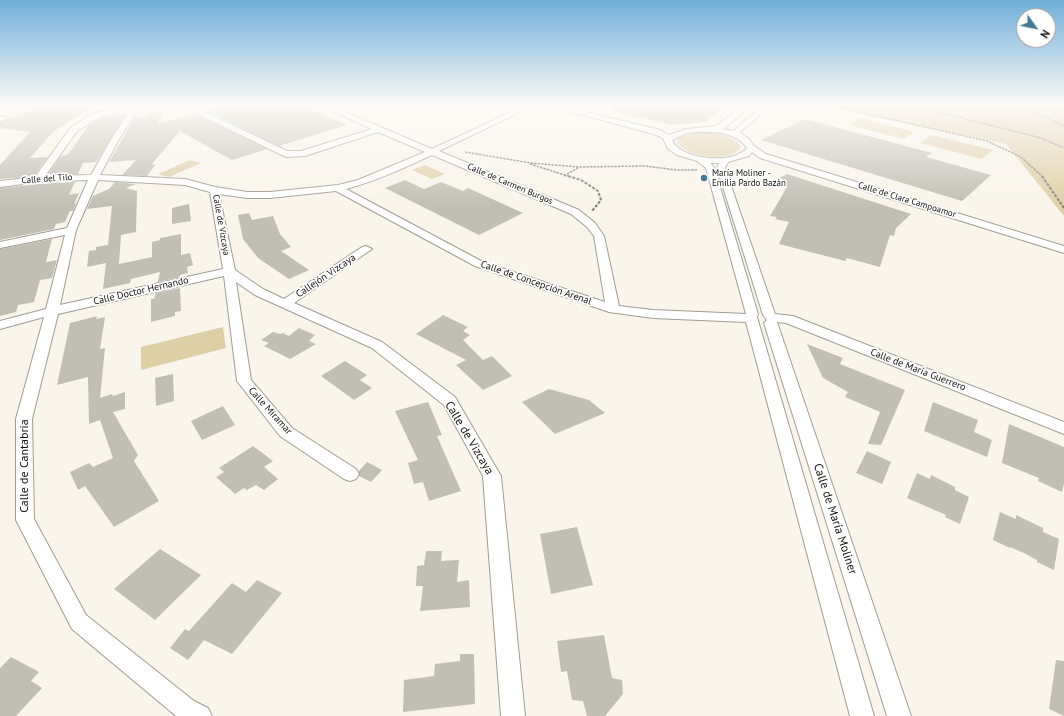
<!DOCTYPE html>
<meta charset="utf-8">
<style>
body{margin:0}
#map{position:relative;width:1064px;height:716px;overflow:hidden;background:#f9f5eb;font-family:"PT Sans",sans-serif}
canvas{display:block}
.north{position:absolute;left:1016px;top:8px;width:40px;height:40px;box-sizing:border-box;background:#fff;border:1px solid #a09f9e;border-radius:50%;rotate:123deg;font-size:11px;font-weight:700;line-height:16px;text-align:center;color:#11100d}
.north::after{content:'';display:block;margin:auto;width:14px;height:18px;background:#407b93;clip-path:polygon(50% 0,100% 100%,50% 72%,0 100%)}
</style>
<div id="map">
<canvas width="1064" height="716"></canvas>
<div class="north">N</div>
</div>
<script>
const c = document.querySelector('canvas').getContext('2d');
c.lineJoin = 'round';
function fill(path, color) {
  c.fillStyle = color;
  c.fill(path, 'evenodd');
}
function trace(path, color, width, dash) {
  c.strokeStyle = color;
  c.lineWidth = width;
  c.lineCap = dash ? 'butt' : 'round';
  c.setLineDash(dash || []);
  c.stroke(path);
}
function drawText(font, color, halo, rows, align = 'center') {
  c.font = font + ' "PT Sans",sans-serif';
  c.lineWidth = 3.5;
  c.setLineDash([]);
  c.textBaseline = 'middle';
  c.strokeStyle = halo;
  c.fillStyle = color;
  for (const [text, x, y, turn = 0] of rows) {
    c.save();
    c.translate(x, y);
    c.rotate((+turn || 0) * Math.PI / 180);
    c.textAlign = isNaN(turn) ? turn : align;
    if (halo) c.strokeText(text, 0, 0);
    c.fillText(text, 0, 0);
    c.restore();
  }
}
fill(new Path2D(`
 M816 105H1064V216L1006 144Z
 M860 118 914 132 904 139 849 125Z
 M697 132C712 133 733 133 741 147 733 163 683 158 677 141L680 137Z
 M932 135 993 150 982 159 920 143Z
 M190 160 201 163 169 177 158 174Z
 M425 165 445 174 432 179 412 170Z
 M223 327 226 348 141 370V347Z`), '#dfcfa7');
fill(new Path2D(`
 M45 105H95L53 132 30 158 48 157 34 176 0 179V165L30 132 0 128V123L9 118Z
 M232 105H302L347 125 279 146 207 111Z
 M612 105H727L705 122 674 125 611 111Z
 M165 112 157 124 194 114 267 149 232 160 180 131 151 165 156 164 147 176 122 175 136 160 109 162 135 117 146 116 148 113Z
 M125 116 96 162 83 163 78 174H48L61 156 67 155 72 149 88 126 102 117Z
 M805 119 932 153 926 157 991 175 962 201 761 140Z
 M787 174 911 214 896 228 894 236 890 235 880 267 847 258 845 261 779 244 789 222 775 219 777 217 770 216 787 187 772 182Z
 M405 180 424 189 441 182 463 191 468 188 523 213 479 235 385 188Z
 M75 182 69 195 79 193 74 204 76 203 73 211H70L65 222 56 224 54 229 0 240V188L38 184Z
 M115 182 136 184 126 188 137 191 136 232 121 235 119 264 152 257V242L160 240V238L181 234V255L190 253 193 265 187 267 188 273 180 275V277L158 282 160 272 131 279 130 283 103 289 106 263 87 267 89 251 96 250V247L108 245 112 206 87 209 93 196 109 189Z
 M189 204 191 221 172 224V208Z
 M249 213 252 220 273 216 280 234 291 247 281 251 309 270 289 279 258 258 243 239 238 215Z
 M52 239 46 262 57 260 52 278 40 280 34 302 18 305 16 312 0 316V249Z
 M180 288 181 311 175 312V316L151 322V299H154L156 293Z
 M443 315 468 327 463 331 470 335 463 340 483 360 492 356 512 376 483 390 456 365 466 360 416 334Z
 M97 316 96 319 105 317 100 349 105 348 100 398 112 394 113 396 125 392V409L113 412 138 455 134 461 159 501 114 527 85 486 78 490 70 472 89 463 93 467 113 458 100 420 89 424 88 377 57 385 70 323Z
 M299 328 315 335 309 341 316 344 290 359 264 346 269 343 261 340 273 332 280 334 283 333 289 336Z
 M807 344 843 358 840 364 905 390 881 445 868 444 880 412 845 397 848 392 823 378Z
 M345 361 367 375 360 380 372 388 354 400 321 376Z
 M173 374 174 401 156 406 155 378Z
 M549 389 589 400 605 413 555 434 522 402Z
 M428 402 442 435 437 436 461 491 429 501 423 482 414 484 408 463 418 460 395 411Z
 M933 402 978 420 974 432 992 440 987 457 924 431Z
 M223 406 235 425 202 440 191 421Z
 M1009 424 1064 447V483L1062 492 1038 481 1039 478 1002 463Z
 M253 446 273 461 264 467 278 479 264 490 256 485 247 490 244 488 235 494 216 477 224 472 219 468Z
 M867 451 891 462 882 484 856 473Z
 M367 462 382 470 371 482 359 476V471Z
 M917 473 930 479 931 475 955 487V490L969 497 960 524 945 517 946 515 907 498Z
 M1000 512 1016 519V515L1043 528V532L1059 539 1054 570 1037 562V560L1024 553 1010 547V548L993 540Z
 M577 527 593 585 551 594 540 534Z
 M160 549 201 575 155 620 114 589Z
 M426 551H442L441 561 459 560 457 582 469 580 470 607 420 611 423 586H416L417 566 424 565Z
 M257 580 282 593 232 654 204 640 188 660 170 648 185 629 189 631 232 583 246 592Z
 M604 635 612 678 622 680 623 694 605 716H587L583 701 572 700 567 671 561 672 557 641Z
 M460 654H474L475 704 403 712 404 680 434 676 435 664 460 661Z
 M11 657 39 672 31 681 42 688 16 716H0V668Z
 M1056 660 1064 661V716L1049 709Z`), '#c1beb4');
const minor = new Path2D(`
 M129 105H137V111L118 141 100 175 185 179 215 187 247 192H270L338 185 358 180 425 152 378 132 305 156 286 157 195 113V109L203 105H211L203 111 287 151H301L372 129 319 105H329L432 149 526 105H535L439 151 579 210 595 223 604 236 619 306 653 310 746 314 706 168 697 161 677 155 668 149 663 138 654 134 546 105H559L660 130 669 135 686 129 716 126 744 105H752L723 129 733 131 764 105H772L740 132 749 139 754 146 766 154 1064 246V253L760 158 752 152 749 156 728 162 725 168 775 314 793 316 1064 422V434L786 323 777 322 911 716H887L764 323 767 320 763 315 717 168 719 163H710L714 167 758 314 757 317 874 716H850L746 322 653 318 609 312 475 266 336 191 270 198H247L219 194 235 270 263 289 284 299 362 247 366 246 372 249 294 303 382 342 455 397 498 471 501 476 525 716H501L483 476 444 405 372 348 255 295 236 282 251 380 292 428 356 469 359 474 356 479 350 481 344 479 280 436 237 381 224 276 58 314 32 419 34 519 86 615 194 701 208 708 212 716H176L72 629 16 520V419L44 317 0 329V321L46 309 65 235 0 248V242L67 228 88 180 38 182 0 187V181L35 177 71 127 97 112 129 109ZM128 114 110 141 91 175 45 176 77 131 102 116ZM699 132C716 132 736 132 747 148 733 165 681 160 672 140L687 133ZM432 155 571 214 587 227 594 236 605 302 483 262 346 189C376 181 404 168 432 155ZM98 180 185 185 210 192 223 269 60 305 76 230Z
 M4 116 8 118 0 122V117Z`);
trace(minor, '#a09c93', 2);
trace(new Path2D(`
 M828 105 844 108 900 107 930 110 1041 138 1064 148
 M1019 105 1064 126
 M850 108 858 112 987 141 1021 157 1043 177
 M942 112 950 105
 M465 152 531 163 579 167 645 166 677 170H697
 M530 164 571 177
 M564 176 579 167`), '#827f79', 1.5, [2.5, 1]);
trace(new Path2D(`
 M568 176 581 180 598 191 601 200 592 211
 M1042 176 1064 208`), '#827f79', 2, [3, 1.5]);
fill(minor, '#fff');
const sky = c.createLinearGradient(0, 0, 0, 205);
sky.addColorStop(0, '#70aeda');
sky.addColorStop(0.51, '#fcfaf6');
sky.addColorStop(1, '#fcfaf600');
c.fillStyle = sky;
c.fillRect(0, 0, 1064, 205);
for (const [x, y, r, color] of [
 [704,178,4,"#407b93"]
]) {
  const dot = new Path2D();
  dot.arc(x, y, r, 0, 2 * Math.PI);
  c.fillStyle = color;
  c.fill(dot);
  trace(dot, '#fff', 1.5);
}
drawText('9px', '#11100d', '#fff', [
 ["María Moliner -",712,173],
 ["Emilia Pardo Bazán",712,183]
], 'left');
drawText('9px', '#11100d', '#fff', [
 ["Calle del Tilo",47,179,-4],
 ["Calle de Carmen Burgos",510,184,23],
 ["Calle de Clara Campoamor",907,200,17],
 ["Calle de Vizcaya",221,225,80]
]);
drawText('10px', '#11100d', '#fff', [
 ["Callejón Vizcaya",326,276,-34],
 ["Calle de Concepción Arenal",536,283,19],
 ["Calle Doctor Hernando",141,291,-13],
 ["Calle de María Guerrero",918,370,21],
 ["Calle Miramar",270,411,48]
]);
drawText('12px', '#11100d', '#fff', [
 ["Calle de Vizcaya",469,438,59],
 ["Calle de Cantabria",25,466,-90],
 ["Calle de María Moliner",835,519,72]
]);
</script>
